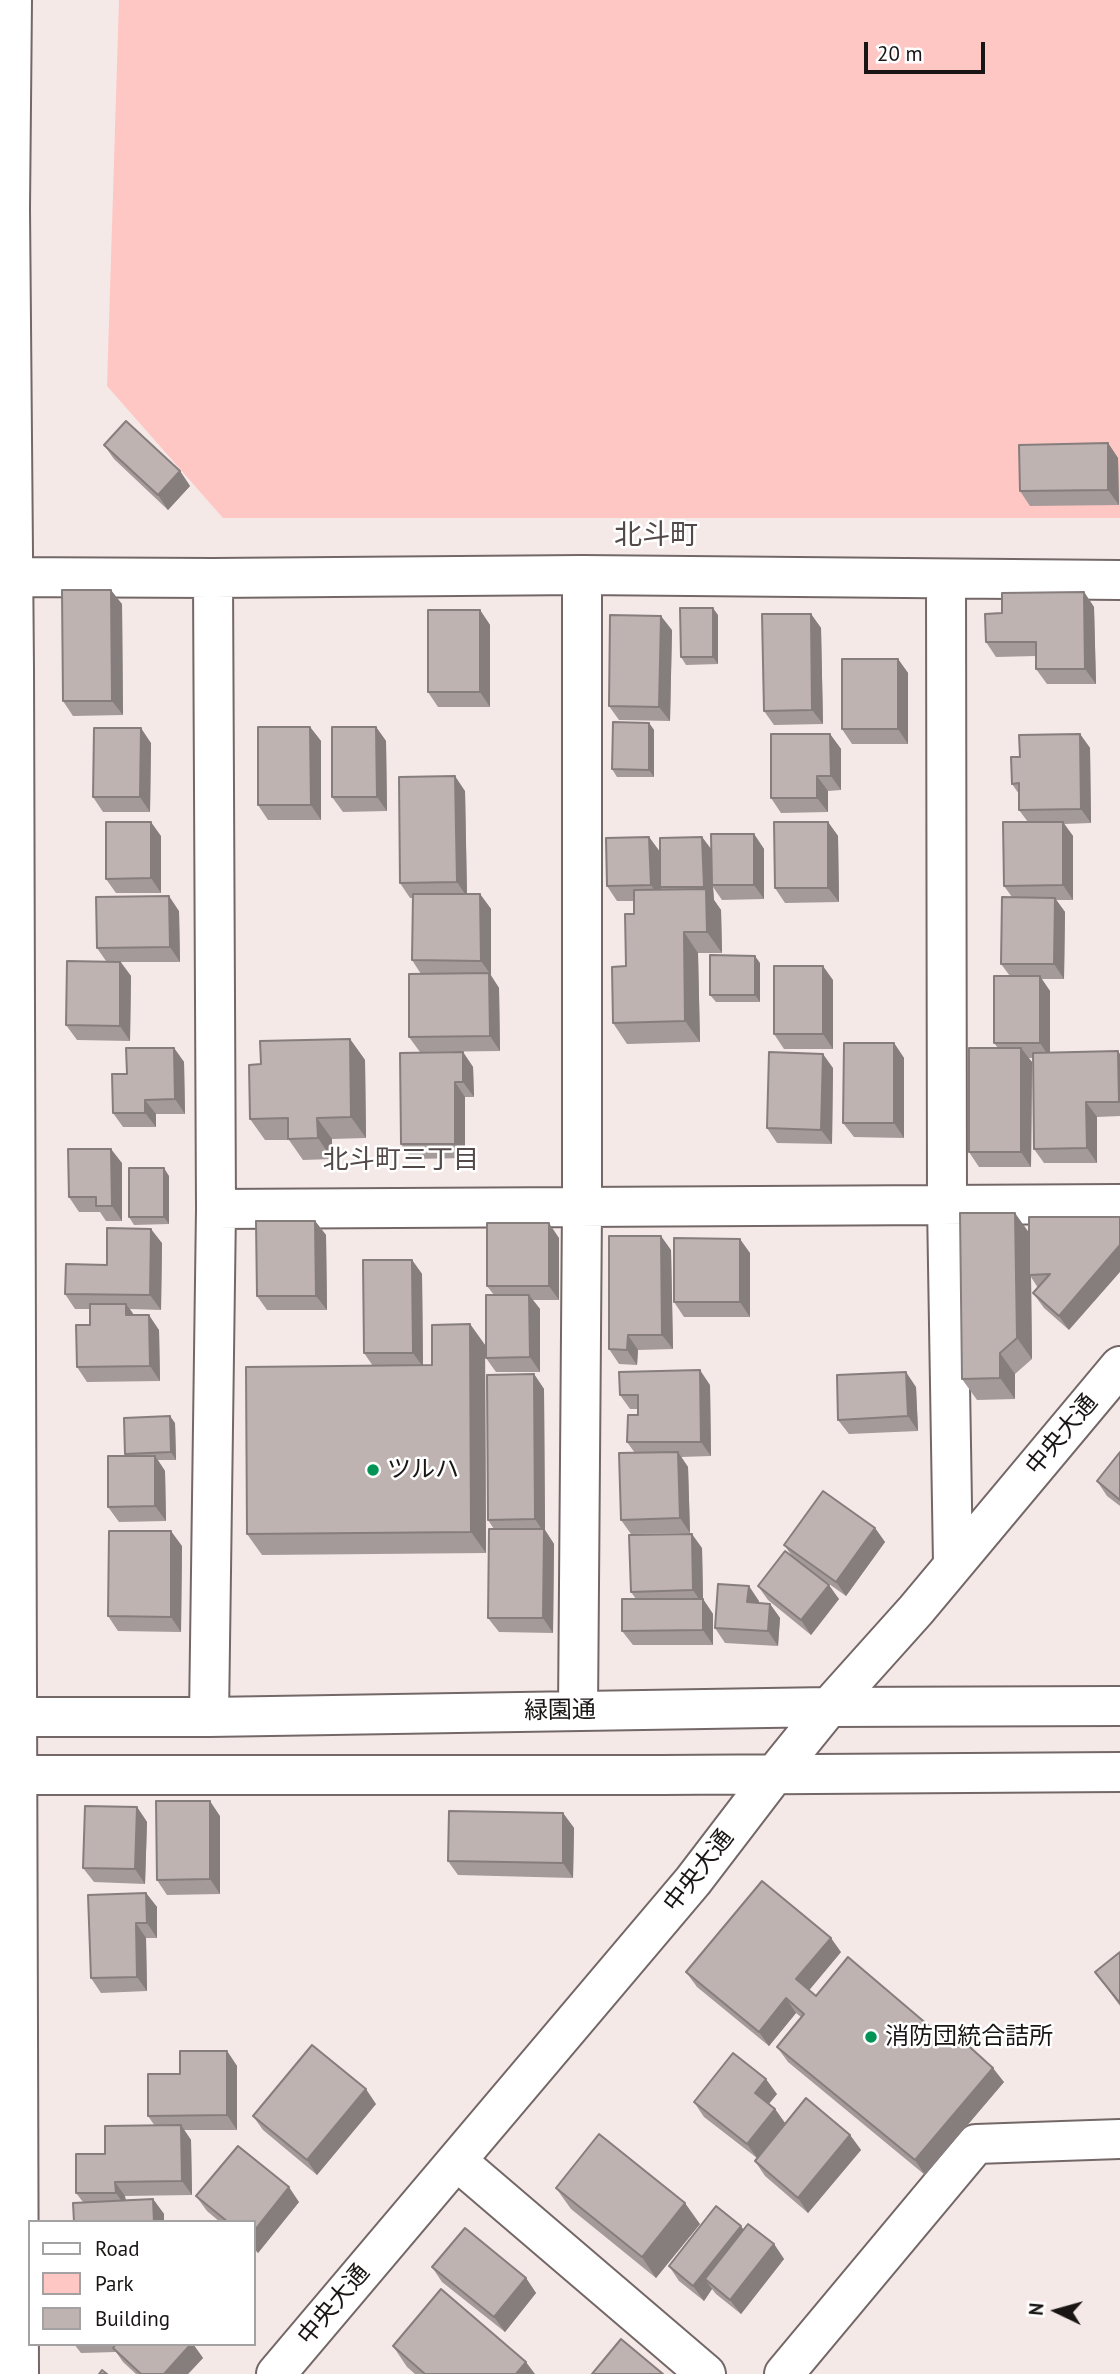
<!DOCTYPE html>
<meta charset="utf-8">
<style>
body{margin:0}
#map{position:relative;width:1120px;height:2374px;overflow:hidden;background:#f5e9e8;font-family:"PT Sans",sans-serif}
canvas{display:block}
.legend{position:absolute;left:28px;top:2220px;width:228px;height:126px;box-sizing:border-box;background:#fff;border:2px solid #a3a1a1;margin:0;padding:9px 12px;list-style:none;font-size:21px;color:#191515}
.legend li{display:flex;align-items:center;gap:14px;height:35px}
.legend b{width:35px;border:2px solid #a3a1a1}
.north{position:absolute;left:1022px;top:2276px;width:70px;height:70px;-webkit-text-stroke:5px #fff;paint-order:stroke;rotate:275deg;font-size:19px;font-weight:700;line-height:28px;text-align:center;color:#191515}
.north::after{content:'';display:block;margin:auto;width:24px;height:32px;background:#191515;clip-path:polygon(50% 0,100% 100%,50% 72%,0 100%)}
.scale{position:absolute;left:864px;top:42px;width:121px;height:32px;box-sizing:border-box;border:4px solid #191515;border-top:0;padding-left:9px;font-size:21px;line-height:24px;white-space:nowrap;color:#191515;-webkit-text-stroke:5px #fff;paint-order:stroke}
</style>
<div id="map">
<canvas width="1120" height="2374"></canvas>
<ul class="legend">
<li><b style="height:9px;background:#fff"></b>Road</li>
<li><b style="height:19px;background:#ffc7c4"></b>Park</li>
<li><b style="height:19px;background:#bfb3b2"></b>Building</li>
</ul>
<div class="north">N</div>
<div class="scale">20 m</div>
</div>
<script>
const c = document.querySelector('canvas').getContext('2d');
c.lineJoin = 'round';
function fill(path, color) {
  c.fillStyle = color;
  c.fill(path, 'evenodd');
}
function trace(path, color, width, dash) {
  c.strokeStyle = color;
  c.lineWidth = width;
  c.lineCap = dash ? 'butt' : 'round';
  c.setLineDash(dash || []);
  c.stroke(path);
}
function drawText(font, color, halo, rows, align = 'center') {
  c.font = font + ' "PT Sans","Noto Sans JP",sans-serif';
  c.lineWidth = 5;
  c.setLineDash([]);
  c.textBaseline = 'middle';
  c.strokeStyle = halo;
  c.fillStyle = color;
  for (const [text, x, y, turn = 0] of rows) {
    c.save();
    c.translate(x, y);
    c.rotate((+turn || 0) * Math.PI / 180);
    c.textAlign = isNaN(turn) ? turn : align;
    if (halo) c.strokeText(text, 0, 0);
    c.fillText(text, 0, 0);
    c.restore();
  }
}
fill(new Path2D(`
 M119 0H1120V518H223L107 386Z`), '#ffc7c4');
const minor = new Path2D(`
 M12 0 10 208 14 669 19 2374
 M0 577 213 578 582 575 1120 580
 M946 579 947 1205 953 1564
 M216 1209 1120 1204
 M578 1711 582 1208V575
 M0 1717H209L829 1707 1120 1706
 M209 1717 216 1209 213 578
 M0 1775H662L1120 1772
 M457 2161 706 2374
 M276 2374 693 1881 774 1775 829 1707 916 1610 1120 1366
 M784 2374 976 2144 1120 2139`);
trace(minor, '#736867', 42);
trace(minor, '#fff', 38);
fill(new Path2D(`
 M1108 443 1118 458 1119 505 1030 506 1020 491Z
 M104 445 180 471 190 486 168 510 114 459Z
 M1084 592 1094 607 1096 684H1047L1036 669V656L996 657 986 642 1002 613Z
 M122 604 123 715 73 716 63 701Z
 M480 610 490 625V707H438L428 692Z
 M811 614 821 628 823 724 774 725 764 711Z
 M718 615V664L686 665 681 657Z
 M672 630 670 721 619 720 609 706Z
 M898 659 908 673V744H852L842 729Z
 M649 723 654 730V777H617L612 769Z
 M310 727 321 741V820H268L258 805Z
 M376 727 386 741 387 811 343 812 332 797Z
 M830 734 841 749V790L828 791V812L781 813 771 798Z
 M1080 734 1090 748 1091 823 1064 824 1073 836V900H1056L1065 912 1064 979H1041L1050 991V1052L1120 1054V1116L1097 1117V1163H1044L1034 1149 1033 1058H1028L1032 1062 1031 1167H979L969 1152 998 1048 994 1043 1010 976 1001 964 1012 897 1004 886 1028 822 1019 810V794L1012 784 1020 757Z
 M151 743 150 812H103L93 797Z
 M465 791 467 894H480L491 909V975L499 988 500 1051 420 1052 409 1037 421 974 412 960 413 898H410L400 883Z
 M828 822 838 836 839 902 785 903 775 888Z
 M754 834 764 849V899L722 900 713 887 714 900 721 910 722 953H698L700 1042 627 1044 613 1023 626 966 634 914V901H617L607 886 649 837 660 852V887L702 837 712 850Z
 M161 836V893H116L106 879Z
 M179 911 180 962H121L131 976 130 1041 77 1040 66 1025 106 961 97 948Z
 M760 963V1002H716L710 995Z
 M833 980V1049H784L774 1034Z
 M350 1039 365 1060 366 1138 332 1139V1159L303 1160 289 1140H265L250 1119 261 1064Z
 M894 1043 904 1058V1138L854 1137 843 1123Z
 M174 1048 184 1062 185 1114H156V1127H123L113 1113 127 1074Z
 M463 1052 473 1067 474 1097H465V1158L412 1159 401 1144Z
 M833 1068 832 1144 777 1143 767 1128Z
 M122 1163V1221H106L100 1212H79L69 1197Z
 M169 1176V1224L134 1225 129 1217Z
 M1029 1217 1069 1330 1044 1308 1033 1293 1038 1288 1031 1277 1032 1359 1015 1374V1399L977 1400 962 1379 1029 1232Z
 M315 1221 326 1235 327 1310H267L257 1296Z
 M559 1238V1300H533L540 1309V1372H496L486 1358 494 1295 487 1286Z
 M162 1243 161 1310 130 1309 134 1315 159 1330 160 1381 87 1382 77 1367 90 1325V1309H75L65 1294 107 1265Z
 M671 1250 673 1349 638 1350 637 1365 619 1364 609 1349Z
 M750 1253V1317H684L674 1302Z
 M412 1260 422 1274 423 1365H432L470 1324 485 1345 486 1553 262 1555 247 1534 373 1366 364 1353Z
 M534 1374 544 1389 545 1530 554 1544 553 1633 499 1632 488 1618 494 1529 488 1520Z
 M710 1385 711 1456 681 1457 688 1467 690 1533 631 1534 621 1520 635 1453 627 1442 638 1415V1409H630L620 1395Z
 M916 1387 918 1431 849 1434 838 1420Z
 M175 1423 176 1460H158L165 1471 166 1521 119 1522 108 1507 127 1456 125 1454Z
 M1120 1452V1506L1107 1496 1097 1481Z
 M875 1528 885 1542 846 1596 815 1574 839 1599 811 1635 768 1600 758 1586 792 1556 784 1545Z
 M182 1546 181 1632 118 1631 108 1616Z
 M702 1548 703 1599 713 1614V1645H633L622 1631 636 1599 631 1592Z
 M759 1601V1603L770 1604 780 1618 778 1646 725 1643 715 1628Z
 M137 1807 147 1822 145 1884 94 1882 83 1868Z
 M563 1813 574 1828 573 1878 458 1875 448 1861Z
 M220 1816V1894L167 1895 157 1880Z
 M146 1893 157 1907V1938H146L147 1991 101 1993 91 1978Z
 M841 1952 809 1990 816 1996 955 2048 1004 2082 925 2175 788 2062 777 2047 801 2017 796 2013 769 2046 697 1987 686 1972Z
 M1120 1952V2006L1095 1972Z
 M227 2051 237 2066V2130H184L191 2140 192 2195 125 2196 126 2200 153 2199 164 2214V2222H74L83 2202 76 2193 105 2154 155 2126 148 2116 180 2074Z
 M777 2094 769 2104 775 2109 785 2123 762 2152 850 2135 861 2150 808 2213 765 2176 755 2161 757 2158 704 2117 694 2102Z
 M376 2104 317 2175 263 2130 253 2116Z
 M556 2188 700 2224 656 2278 571 2209Z
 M196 2196 299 2202 258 2253 254 2249V2222H220L207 2211Z
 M774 2244 784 2259 741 2314 716 2294 712 2289 704 2301 679 2281 669 2266Z
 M432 2267 526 2278 536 2293 505 2332 442 2282Z
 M74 2344H193L203 2358 188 2374H136L123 2362 116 2352 81 2353Z
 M393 2346 535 2374H415L407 2367Z`), '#a49a99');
fill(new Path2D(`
 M1108 443 1118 458 1119 505 1108 490Z
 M180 471 190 486 168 510 158 495Z
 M111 590 122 604 123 715 112 701Z
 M1084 592 1094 607 1096 684 1085 669Z
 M713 608 718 615V664L713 657Z
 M480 610 490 625V707L480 692Z
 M811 614 821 628 823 724 812 710Z
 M661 616 672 630 670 721 659 707Z
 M898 659 908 673V744L898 729Z
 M649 723 654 730V777L649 770Z
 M310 727 321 741V820L311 805Z
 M376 727 386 741 387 811 377 797Z
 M141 728 151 743 150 812 140 797Z
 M830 734 841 749V790L831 776Z
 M1080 734 1090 748 1091 823 1081 809Z
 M455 776 465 791 467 897 457 882Z
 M817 776 828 791V812L817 798Z
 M151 822 161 836V893L151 878Z
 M828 822 838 836 839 902 828 888Z
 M1063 822 1073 836V900L1063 885Z
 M754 834 764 849V899L754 885Z
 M649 837 660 852 661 900 651 885Z
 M702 837 713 852 712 885 713 887 714 900 721 910 722 953 707 932 706 891 704 887Z
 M480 894 491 909V975L481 961Z
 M169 896 179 911 180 962 170 947Z
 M1055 898 1065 912 1064 979 1054 964Z
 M684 932 698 953 700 1042 685 1021Z
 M755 956 760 963V1002L755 995Z
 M120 962 131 976 130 1041 120 1026Z
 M823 966 833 980V1049L823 1034Z
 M489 973 499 988 500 1051 490 1036Z
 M1040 976 1050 991V1058L1040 1043Z
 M350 1039 365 1060 366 1138 351 1117Z
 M894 1043 904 1058V1138L894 1123Z
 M174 1048 184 1062 185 1114 175 1099Z
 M1021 1048 1032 1062 1031 1167 1021 1152Z
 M1118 1051 1120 1054V1103L1119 1102Z
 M463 1052 473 1067 474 1097 463 1082Z
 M823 1054 833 1068 832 1144 821 1130Z
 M455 1082 465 1097V1158L455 1144Z
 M145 1100 156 1114V1127L145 1113Z
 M1086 1102 1097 1117V1163L1087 1148Z
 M317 1118 332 1139V1159L318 1138Z
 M111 1149 122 1163V1221L112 1206Z
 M164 1168 169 1176V1224L164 1217Z
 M1015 1213 1030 1234 1029 1275 1031 1277 1032 1359 1017 1338Z
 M315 1221 326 1235 327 1310 316 1296Z
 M549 1223 559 1238V1300L549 1286Z
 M151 1229 162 1243 161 1310 150 1295Z
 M661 1236 671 1250 673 1349 662 1335Z
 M740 1239 750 1253V1317L740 1302Z
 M1120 1245V1272L1069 1330 1059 1316Z
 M412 1260 422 1274 423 1367 413 1353Z
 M529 1295 540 1309V1372L530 1357Z
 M126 1304 136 1318 126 1315Z
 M149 1315 159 1330 160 1381 150 1366Z
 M470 1324 485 1345 486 1553 471 1532Z
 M628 1335 638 1350 637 1365 627 1350Z
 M1000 1353 1015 1374V1399L1000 1378Z
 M700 1370 710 1385 711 1456 701 1442Z
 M906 1372 916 1387 918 1431 908 1416Z
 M534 1374 544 1389 545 1530 554 1544 553 1633 543 1618 544 1533 535 1519Z
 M170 1416 175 1423 176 1460 171 1452Z
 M678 1452 688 1467 690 1533 680 1518Z
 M155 1456 165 1471 166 1521 155 1506Z
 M875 1528 885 1542 846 1596 836 1582Z
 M171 1531 182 1546 181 1632 171 1617Z
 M692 1534 702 1548 703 1599 713 1614V1645L703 1630V1605L693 1590Z
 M829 1585 839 1599 811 1635 801 1620Z
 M749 1586 759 1601 757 1617 747 1602Z
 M770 1604 780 1618 778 1646 768 1631Z
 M210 1801 220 1816V1894L210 1879Z
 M137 1807 147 1822 145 1884 135 1869Z
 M563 1813 574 1828 573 1878 563 1863Z
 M146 1893 157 1907V1938L147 1923Z
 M136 1923 146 1938 147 1991 137 1977Z
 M831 1938 841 1952 806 1994 796 1979Z
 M786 1998 796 2013 769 2046 759 2032Z
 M227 2051 237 2066V2130L227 2115Z
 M993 2068 1004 2082 925 2175 915 2160Z
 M766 2079 777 2094 765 2108 755 2093Z
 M366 2089 376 2104 317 2175 307 2160Z
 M775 2109 785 2123 757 2158 747 2144Z
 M181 2125 191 2140 192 2195 182 2181Z
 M850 2135 861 2150 808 2213 798 2198Z
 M115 2182 125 2196 126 2207 116 2193Z
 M289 2187 299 2202 258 2253 254 2247V2231Z
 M153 2199 164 2214V2222H154Z
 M685 2203 700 2224 656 2278 642 2257Z
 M741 2226 751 2240 705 2279 712 2289 704 2301 693 2286Z
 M774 2244 784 2259 741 2314 730 2300Z
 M526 2278 536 2293 505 2332 494 2317Z
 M191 2344H193L203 2358 188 2374H164Z
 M526 2362 535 2374H516Z`), '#867d7d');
const building = new Path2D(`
 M126 421 180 471 158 495 104 445Z
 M1108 443V490L1020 491 1019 445Z
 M62 590H111L112 701H63Z
 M1084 592 1085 669H1036V642H986L985 614 1002 613V593Z
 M680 608H713V657H681Z
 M428 610H480V692H428Z
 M762 614H811L812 710 764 711Z
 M610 615 661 616 659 707 609 706Z
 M842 659H898V729H842Z
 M613 722 649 723V770L612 769Z
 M258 727H310L311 805H258Z
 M332 727H376L377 797H332Z
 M94 728H141L140 797H93Z
 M771 734H830L831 776H817V798H771Z
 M1080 734 1081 809 1019 810V783L1012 784 1011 757H1020L1019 735Z
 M455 776 457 882 400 883 399 777Z
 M106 822H151V878L106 879Z
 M774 822H828V888H775Z
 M1003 822H1063V885L1004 886Z
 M711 834H754V885H712Z
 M649 837 651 885 607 886 606 838Z
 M702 837 704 887H660V838Z
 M706 889 707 932H684L685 1021 613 1023 612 967 626 966 625 914H634V890Z
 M413 894H480L481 961 412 960Z
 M169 896 170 947 97 948 96 897Z
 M1002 897 1055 898 1054 964H1001Z
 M710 955 755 956V995H710Z
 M67 961 120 962V1026L66 1025Z
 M774 966H823V1034H774Z
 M489 973 490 1036 409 1037V974Z
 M994 976H1040V1043H994Z
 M350 1039 351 1117 317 1118 318 1138 288 1139V1118L250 1119 249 1065 261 1064 260 1041Z
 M844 1043H894V1123H843Z
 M126 1048H174L175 1099 145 1100V1113H113L112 1074H127Z
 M969 1048H1021V1152H969Z
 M1118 1051 1119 1102H1086L1087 1148 1034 1149 1033 1053Z
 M463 1052V1082H455V1144H401L400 1053Z
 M769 1052 823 1054 821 1130 767 1128Z
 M68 1149H111L112 1206H96V1197H69Z
 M129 1168H164V1217H129Z
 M960 1213H1015L1017 1338 1000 1353V1378L962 1379Z
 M1029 1217H1120V1245L1059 1316 1033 1293 1050 1274 1029 1275Z
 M256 1221H315L316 1296H257Z
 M487 1223H549V1286H487Z
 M107 1228 151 1229 150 1295 65 1294 66 1264 107 1265Z
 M609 1236H661L662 1335H628L627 1350 609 1349Z
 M674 1238 740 1239V1302H674Z
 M363 1260H412L413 1353H364Z
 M486 1295H529L530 1357 486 1358Z
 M90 1304H126V1315H149L150 1366 77 1367 76 1325H90Z
 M470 1324 471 1532 247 1534 246 1367 432 1365V1325Z
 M700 1370 701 1442H627L628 1415H638V1395H620L619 1372Z
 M906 1372 908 1416 838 1420 837 1375Z
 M534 1374 535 1519 488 1520 487 1375Z
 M170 1416 171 1452 125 1454 124 1418Z
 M678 1452 680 1518 621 1520 619 1453Z
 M1120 1452V1500L1097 1481Z
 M108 1456H155V1506L108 1507Z
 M823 1491 875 1528 836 1582 784 1545Z
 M489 1529H544L543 1618H488Z
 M109 1531H171V1617L108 1616Z
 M692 1534 693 1590 631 1592 629 1535Z
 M785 1551 829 1585 801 1620 758 1586Z
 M718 1584 749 1586 747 1602 770 1604 768 1631 715 1628Z
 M622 1599H703V1630L622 1631Z
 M156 1801H210V1879L157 1880Z
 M85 1806 137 1807 135 1869 83 1868Z
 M449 1811 563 1813V1863L448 1861Z
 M762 1881 831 1938 796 1979 816 1996 848 1957 955 2048 962 2040 993 2068 915 2160 777 2047 804 2014 786 1998 759 2032 686 1972Z
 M146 1893 147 1923H136L137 1977 91 1978 88 1895Z
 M1120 1952V2003L1095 1972Z
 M312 2045 366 2089 307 2160 253 2116Z
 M180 2051H227V2115L148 2116V2074H180Z
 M733 2053 766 2079 755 2093 775 2109 747 2144 694 2102Z
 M806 2098 850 2135 798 2198 755 2161Z
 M181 2125 182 2181 115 2182 116 2193H76V2154H105V2126Z
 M599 2134 685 2203 642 2257 556 2188Z
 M238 2146 289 2187 254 2231V2222H228L196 2196Z
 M153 2199 154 2222H74L73 2203Z
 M716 2206 741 2226 693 2286 669 2266Z
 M748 2224 774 2244 730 2300 705 2279Z
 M465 2228 526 2278 494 2317 432 2267Z
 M441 2289 526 2362 516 2374H425L393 2346Z
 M621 2339 663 2374H592Z
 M116 2344H191L164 2374H141L113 2348Z
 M102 2370 107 2374H99Z`);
fill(building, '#bfb3b2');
trace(building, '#867d7d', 2);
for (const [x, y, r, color] of [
 [373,1470,7,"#019454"],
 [871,2037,7,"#019454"]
]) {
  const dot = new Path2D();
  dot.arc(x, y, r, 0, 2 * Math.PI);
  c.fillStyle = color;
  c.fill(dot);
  trace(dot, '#fff', 2.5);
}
drawText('24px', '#191515', '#fff', [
 ["中央大通",1062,1435,-50],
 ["緑園通",560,1711,-1],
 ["中央大通",699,1871,-52],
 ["中央大通",334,2305,-50]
]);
drawText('24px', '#191515', '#fff', [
 ["ツルハ",387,1470],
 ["消防団統合詰所",885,2037]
], 'left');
drawText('26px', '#534949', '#fff', [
 ["北斗町三丁目",401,1161]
]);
drawText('28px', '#534949', '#fff', [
 ["北斗町",656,536]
]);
</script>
